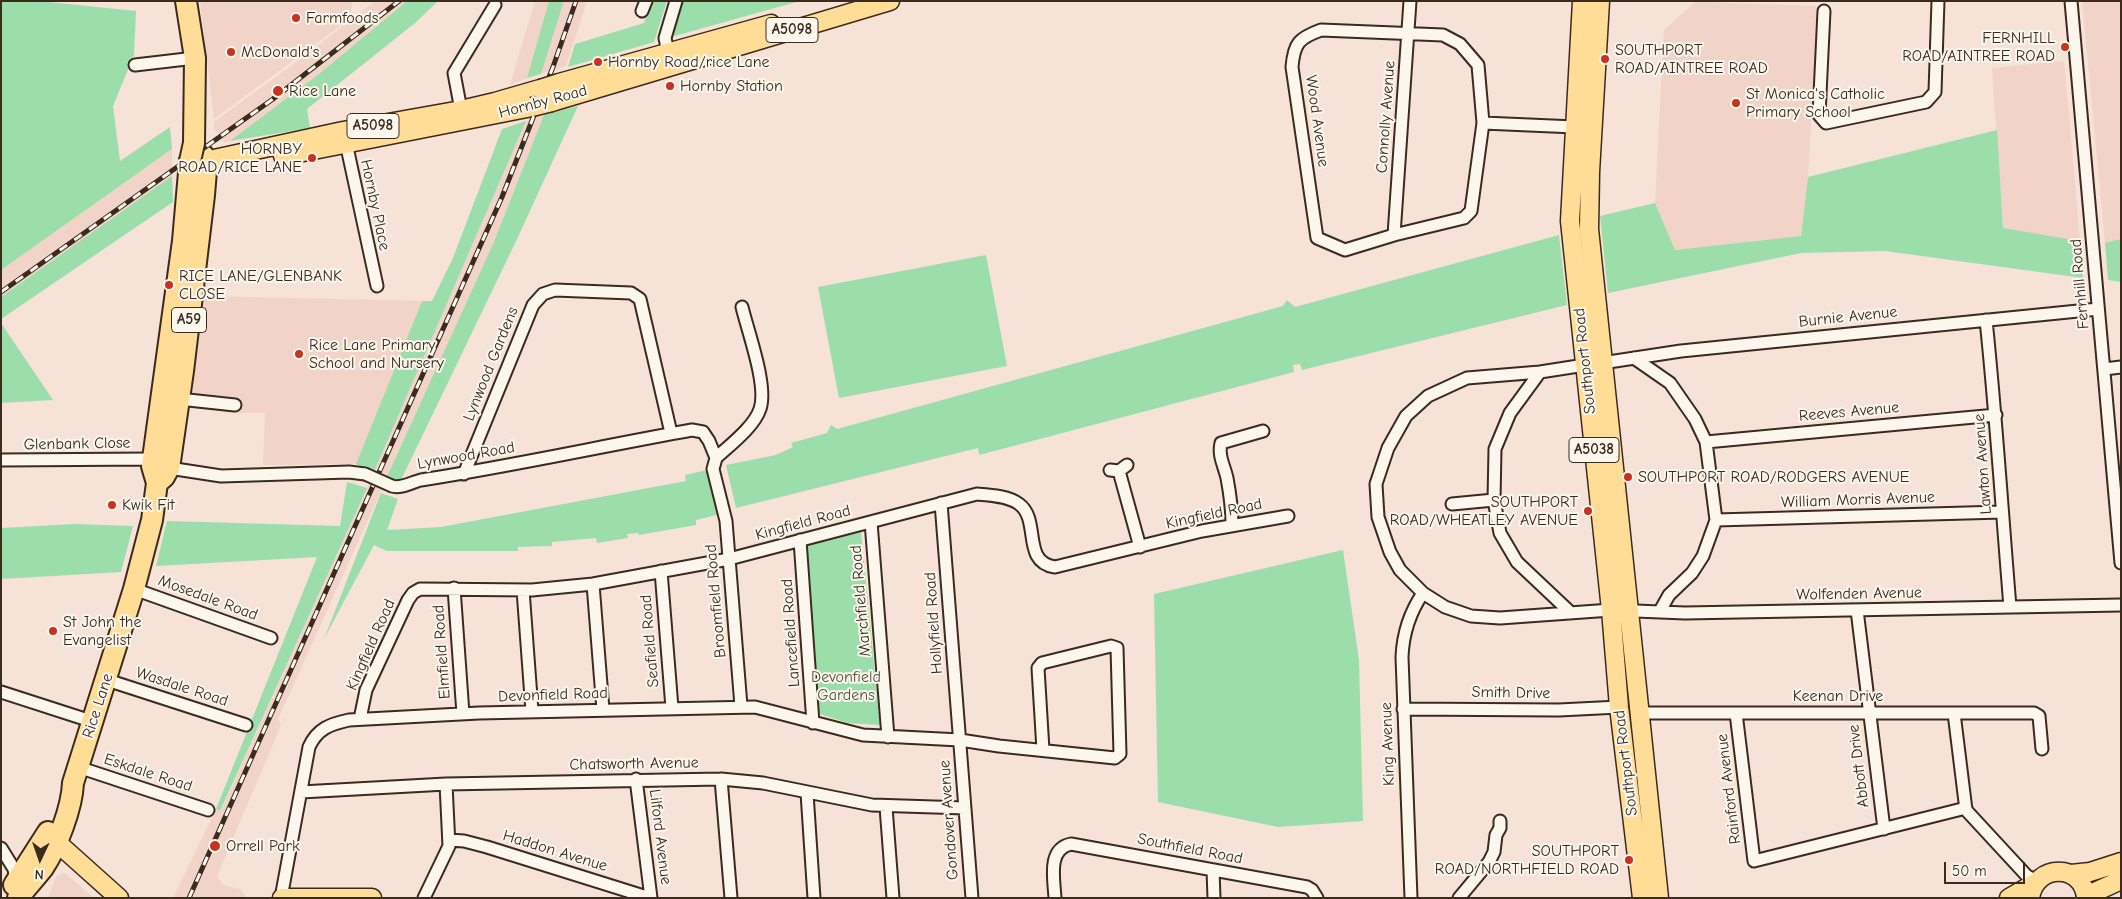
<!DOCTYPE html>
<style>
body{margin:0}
#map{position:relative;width:2122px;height:899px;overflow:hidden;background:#f6e2d6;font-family:"Comic Neue",sans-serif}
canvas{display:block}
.frame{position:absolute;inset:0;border:2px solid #3b2a1e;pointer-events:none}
.north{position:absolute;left:15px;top:834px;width:50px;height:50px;-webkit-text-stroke:4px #fbf7ec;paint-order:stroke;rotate:183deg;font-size:14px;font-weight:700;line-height:20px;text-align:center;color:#3b2a1e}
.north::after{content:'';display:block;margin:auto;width:18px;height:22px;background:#3b2a1e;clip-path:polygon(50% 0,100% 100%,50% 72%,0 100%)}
.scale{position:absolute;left:1944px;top:862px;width:81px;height:22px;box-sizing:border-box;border:2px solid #3b2a1e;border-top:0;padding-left:6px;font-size:15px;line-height:18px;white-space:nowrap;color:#3b2a1e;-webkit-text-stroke:4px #fbf7ec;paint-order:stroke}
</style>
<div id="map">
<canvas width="2122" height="899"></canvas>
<div class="frame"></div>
<div class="north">N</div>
<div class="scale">50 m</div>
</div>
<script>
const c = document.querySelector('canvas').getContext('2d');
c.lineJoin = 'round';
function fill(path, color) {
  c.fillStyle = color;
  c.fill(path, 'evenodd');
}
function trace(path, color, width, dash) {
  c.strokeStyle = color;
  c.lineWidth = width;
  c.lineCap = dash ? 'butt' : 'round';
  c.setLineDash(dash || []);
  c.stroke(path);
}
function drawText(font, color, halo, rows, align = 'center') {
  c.font = font + ' "Comic Neue",sans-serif';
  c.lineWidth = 4;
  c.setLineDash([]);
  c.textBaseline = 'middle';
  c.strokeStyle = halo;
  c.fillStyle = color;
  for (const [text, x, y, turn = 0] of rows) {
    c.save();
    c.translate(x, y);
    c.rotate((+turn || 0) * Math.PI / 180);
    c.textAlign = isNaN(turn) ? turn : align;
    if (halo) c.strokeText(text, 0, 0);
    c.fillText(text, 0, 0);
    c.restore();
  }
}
fill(new Path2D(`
 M200 1H352L351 18 214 119Z
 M375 1H407L319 74 230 141 224 142 214 129V122L303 57Z
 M535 1H549L527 78 510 85Z
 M564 1H587L566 66 541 74Z
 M2082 1H2121V239L2105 243Z
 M1695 2 1818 6 1808 177 1801 236 1675 250 1655 203 1664 30Z
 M2064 61 2069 114 2080 241 2003 228 1992 68Z
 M544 115 493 244 278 719 281 725 217 876 223 885 240 889 246 897 173 898 216 809 221 811 370 481 526 121Z
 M172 149V176L1 297V270Z
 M205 296 422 301 356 464 263 465 265 413H232L190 408Z
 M61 873H65L94 898H48L57 875 59 876Z`), '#f2d3c7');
fill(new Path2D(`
 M1 1H39L136 11 134 55 113 106 120 161 170 127 172 149 1 270Z
 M407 1H438L415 23 307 109 310 128 230 141 319 74Z
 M549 1H564L541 74 527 78Z
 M651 1H667L654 42 568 67 575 44 644 23Z
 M683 1H800L671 37Z
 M578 106 518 237 401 480 396 483 386 479 493 244 544 115Z
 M526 121 373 474 356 464 422 301H432L453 258 502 129Z
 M1997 130 2003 228 2080 241 2083 278 1885 251 1801 253 1608 293 1600 216 1655 203 1675 250 1801 236 1808 177Z
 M172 176 173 202 1 319V297Z
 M1559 235 1567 305 1302 370 1300 364 1293 365 1294 372 979 455 978 448 736 508 726 465 776 455 793 447 791 443 827 433 831 425 837 429 1283 306 1287 300 1295 307Z
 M2121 239V282L2108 280 2105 243Z
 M986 255 1007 366 839 398 818 287Z
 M1 323 53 400 1 403Z
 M707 470 717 515 696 520V525L639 535 638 533 627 534 628 538 597 543 596 538 552 542V546L518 547V551H387L374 545 324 639 381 493 398 499 387 530 441 527 686 481 685 475Z
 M347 482 367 488 220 811 216 809 317 557 156 566 167 521 340 526Z
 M75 524 133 526 121 572 1 579V528Z
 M861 532 880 725 848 723 817 713 806 545Z
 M1343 550 1359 660 1363 821 1278 827 1158 802 1154 594Z`), '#9cdea9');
const street = new Path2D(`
 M2071 1 2121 563
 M642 11 646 1
 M1824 11 1819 115 1826 123 1926 102 1935 92 1938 1
 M1321 30 1443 35 1460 44 1478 65 1483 123 1471 211 1464 218 1394 235 1345 250 1317 238 1292 67C1294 43 1299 38 1321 30Z
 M669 57 665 38 676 1
 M135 65 195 58
 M461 110 454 73 495 5
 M1483 123 1575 127
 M345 138 377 286
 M1394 235 1410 1
 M1986 320C1996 415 2002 511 2010 607
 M1634 358 1670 383 1695 419 1706 442 1716 520 1703 556 1692 573 1669 595 1660 611
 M1602 363 1681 351 2098 309
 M1585 365 1540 372 1467 378 1428 396 1406 416 1388 448 1376 484 1378 517 1390 552 1400 570 1423 593 1445 607 1471 616 1500 618 1611 610 1685 613 2121 605
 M2104 369 2121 367
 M1540 372 1510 413 1495 449 1494 500 1500 533 1517 562 1571 613
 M179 399 235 405
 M1706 442 1996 415
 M716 458C730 445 754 427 760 409 768 386 748 332 742 307
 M1 460 153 459 169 468 221 476 349 472 365 474
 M1110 470 1119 471 1127 465
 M1119 471 1140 547
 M464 474 533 305 543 294 555 290 631 293 640 299 671 433
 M392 486C401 489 412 482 421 480 512 466 602 446 692 430L703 432 709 441 716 458 713 469 726 521 741 706
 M941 503 972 898
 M1452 504 1494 500
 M1716 520 2002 512
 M871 522 888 737
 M1232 525C1232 509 1230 494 1227 478 1224 465 1218 456 1221 443L1263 431
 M800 540 813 723
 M661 571 672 708
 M593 584 603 710
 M454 588 463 714
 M134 589 271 638
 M523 590 532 711
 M1857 610 1884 829
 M107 680 246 725
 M1 692 94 722
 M1403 709 1559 710 1619 707
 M1639 713H2034L2039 716 2042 749
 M1736 713 1754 861 1966 808
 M1954 713 1966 810 2027 876 2037 881
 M360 719 366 690 408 600 413 593 420 589 532 590 593 584 729 559 977 494C990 495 1009 496 1019 504 1041 520 1021 562 1055 567L1202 531 1288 516
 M78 767 208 810
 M636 779 651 898
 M721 779 731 898
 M301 792 446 784 721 779 763 783 872 805 965 808
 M807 793 814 898
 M886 807 893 898
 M449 840 464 841 487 847 650 898
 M1 848 14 869 16 881
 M1213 870 1214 898
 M281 898 309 747C317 729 330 724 349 720L479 713 755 707 863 735 960 740 999 746 1115 758 1120 754 1117 648 1111 646 1042 663 1038 668 1043 750
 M424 898 449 846 446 784
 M1055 898C1054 879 1047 849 1071 844L1307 887 1312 890 1317 898
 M1411 898 1402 657C1403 633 1410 612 1423 593
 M1459 898 1489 862 1494 852 1496 835 1500 828V821`);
const primary = new Path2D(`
 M1582 1 1570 221 1611 610 1619 707 1642 898
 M1600 1 1590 172 1589 229 1659 898
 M559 83 771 24
 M552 102 890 1
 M283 156 532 107
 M191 164 343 131 461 110 495 102 540 89
 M43 845 51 844 62 847 119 898
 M2071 874 2090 872 2121 862
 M282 898H372
 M2009 898 2035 883
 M2030 898C2035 863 2083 863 2086 898
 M2089 898 2095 892 2121 880`);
const highway = new Path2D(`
 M186 1 195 58 194 143
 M157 483 164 477 169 468 183 371 204 195 206 171 203 155
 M14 885 48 832
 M18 898C26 888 35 878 43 868 57 847 72 808 73 783L134 589 152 520 157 483 152 466 153 459 183 241 190 161`);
trace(street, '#3b2a1e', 15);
trace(primary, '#3b2a1e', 21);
trace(highway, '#3b2a1e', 24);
trace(street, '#fbf7ec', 11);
trace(primary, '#ffdd96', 18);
trace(highway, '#ffdd96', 20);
const rail = new Path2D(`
 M1 292 273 99 399 1
 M189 898 502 197 553 67 576 1`);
trace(rail, '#3b2a1e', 5);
trace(rail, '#fbf7ec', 3, [9]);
const streetBridge = new Path2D(`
 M365 474 392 486`);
const primaryBridge = new Path2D(`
 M540 89 559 83
 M532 107 552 102`);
const highwayBridge = new Path2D(`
 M190 161 194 143`);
trace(streetBridge, '#3b2a1e', 15, []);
trace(primaryBridge, '#3b2a1e', 21, []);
trace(highwayBridge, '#3b2a1e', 24, []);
trace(streetBridge, '#fbf7ec', 11);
trace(primaryBridge, '#ffdd96', 18);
trace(highwayBridge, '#ffdd96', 20);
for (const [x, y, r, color] of [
 [296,18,5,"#c8321e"],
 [2065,47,5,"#c8321e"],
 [231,52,5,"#c8321e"],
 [1605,59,5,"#c8321e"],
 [598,62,5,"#c8321e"],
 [670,86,5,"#c8321e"],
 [278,91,6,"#c8321e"],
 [1736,103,5,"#c8321e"],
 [312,158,5,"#c8321e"],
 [169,285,5,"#c8321e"],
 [299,354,5,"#c8321e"],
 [1628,477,5,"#c8321e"],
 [112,505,5,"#c8321e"],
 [1588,511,5,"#c8321e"],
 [53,631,5,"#c8321e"],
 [215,846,6,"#c8321e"],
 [1629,860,5,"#c8321e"]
]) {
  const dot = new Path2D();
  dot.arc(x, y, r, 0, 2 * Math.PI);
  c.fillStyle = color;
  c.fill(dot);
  trace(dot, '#fbf7ec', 2);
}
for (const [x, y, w] of [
 [792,30,52],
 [373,126,52],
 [189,320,35],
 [1594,450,50]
]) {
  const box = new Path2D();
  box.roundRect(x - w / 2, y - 12.5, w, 25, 4);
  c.fillStyle = '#fbf7ec';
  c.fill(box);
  trace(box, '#3b2a1e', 1);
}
drawText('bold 15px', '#3b2a1e', null, [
 ["A5098",792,30],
 ["A5098",373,126],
 ["A59",189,320],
 ["A5038",1594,450]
]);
drawText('16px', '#3b2a1e', '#fbf7ec', [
 ["Farmfoods",306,18],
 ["FERNHILL",2055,38,"right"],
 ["ROAD/AINTREE ROAD",2055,56,"right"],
 ["SOUTHPORT",1615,50],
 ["ROAD/AINTREE ROAD",1615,68],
 ["McDonald's",241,52],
 ["Hornby Road/rice Lane",608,62],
 ["Hornby Station",680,86],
 ["Rice Lane",289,91],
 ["St Monica's Catholic",1746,94],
 ["Primary School",1746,112],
 ["HORNBY",302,149,"right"],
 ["ROAD/RICE LANE",302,167,"right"],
 ["RICE LANE/GLENBANK",179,276],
 ["CLOSE",179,294],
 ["Rice Lane Primary",309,345],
 ["School and Nursery",309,363],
 ["SOUTHPORT ROAD/RODGERS AVENUE",1638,477],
 ["SOUTHPORT",1578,502,"right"],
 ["ROAD/WHEATLEY AVENUE",1578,520,"right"],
 ["Kwik Fit",122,505],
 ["St John the",63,622],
 ["Evangelist",63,640],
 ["Orrell Park",226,846],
 ["SOUTHPORT",1619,851,"right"],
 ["ROAD/NORTHFIELD ROAD",1619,869,"right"]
], 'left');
drawText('16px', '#3b2a1e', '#fbf7ec', [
 ["Hornby Road",543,102,-15],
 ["Connolly Avenue",1386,117,-86],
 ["Wood Avenue",1317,121,82],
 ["Hornby Place",375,205,78],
 ["Fernhill Road",2080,284,-95],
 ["Burnie Avenue",1848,317,-6],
 ["Southport Road",1585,361,-96],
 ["Lynwood Gardens",491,364,-68],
 ["Reeves Avenue",1849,412,-5],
 ["Glenbank Close",77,444,-1],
 ["Lynwood Road",466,456,-10],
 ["Lawton Avenue",1983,464,-94],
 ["William Morris Avenue",1858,500,-2],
 ["Kingfield Road",1214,514,-12],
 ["Kingfield Road",803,523,-15],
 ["Wolfenden Avenue",1859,594,-1],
 ["Mosedale Road",208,598,20],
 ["Broomfield Road",716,601,-95],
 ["Marchfield Road",861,601,-95],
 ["Hollyfield Road",934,623,-94],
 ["Lancefield Road",791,633,-94],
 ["Seafield Road",650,641,-95],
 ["Kingfield Road",371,645,-66],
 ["Elmfield Road",442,652,-94],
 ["Wasdale Road",182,687,18],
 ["Smith Drive",1511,693,1],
 ["Devonfield Road",553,695,-2],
 ["Keenan Drive",1838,696],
 ["Rice Lane",98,706,-72],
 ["King Avenue",1388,744,-92],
 ["Southport Road",1626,763,-97],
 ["Chatsworth Avenue",634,764,-1],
 ["Abbott Drive",1859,766,-97],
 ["Eskdale Road",148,773,18],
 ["Rainford Avenue",1729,789,-97],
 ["Gondover Avenue",949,820,-94],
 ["Lilford Avenue",660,837,83],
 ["Southfield Road",1190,849,11],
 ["Haddon Avenue",555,851,17]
]);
drawText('16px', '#535741', '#fbf7ec', [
 ["Devonfield",846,677],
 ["Gardens",846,695]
]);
</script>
